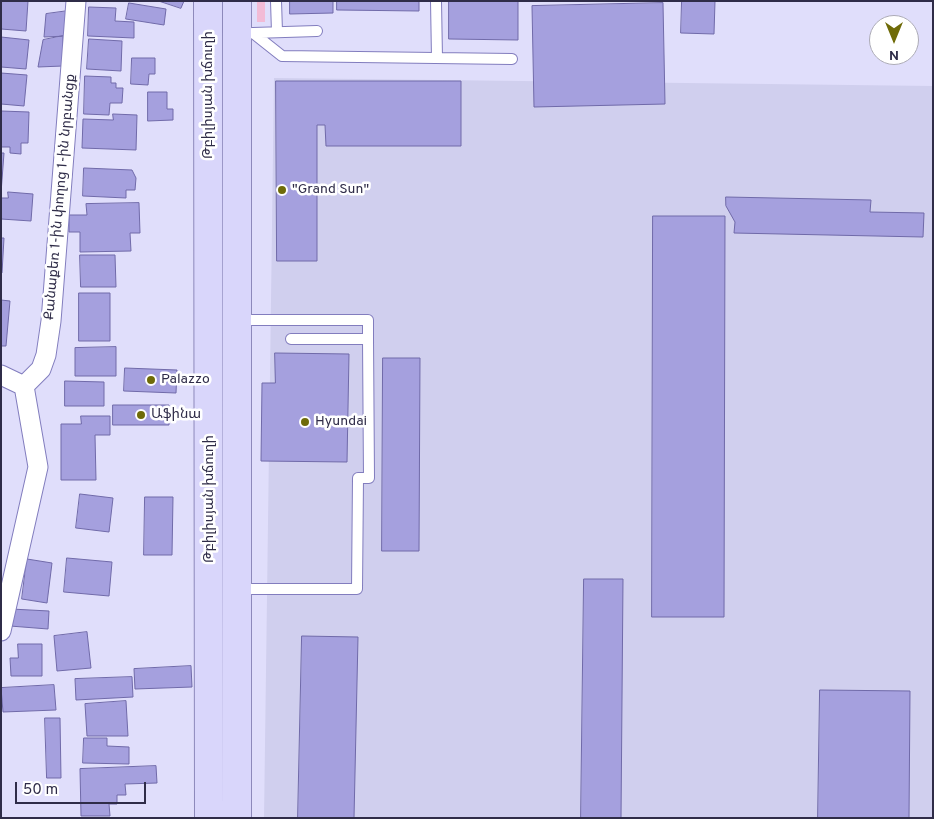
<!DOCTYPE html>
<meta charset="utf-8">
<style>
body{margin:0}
#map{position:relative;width:934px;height:819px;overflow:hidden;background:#e0defb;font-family:Overpass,sans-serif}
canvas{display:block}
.frame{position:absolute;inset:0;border:2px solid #2f2c48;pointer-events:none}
.north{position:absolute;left:869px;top:15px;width:50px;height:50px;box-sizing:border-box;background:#fff;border:1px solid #acabb6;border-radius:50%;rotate:180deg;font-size:14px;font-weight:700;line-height:20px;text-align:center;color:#2f2c48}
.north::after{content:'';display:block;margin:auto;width:18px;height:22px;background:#6f6b08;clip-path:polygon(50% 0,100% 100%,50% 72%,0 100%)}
.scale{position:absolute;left:15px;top:782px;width:131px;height:22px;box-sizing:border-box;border:2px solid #2f2c48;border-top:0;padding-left:6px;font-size:15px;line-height:18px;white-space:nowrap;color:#2f2c48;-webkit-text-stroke:4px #fff;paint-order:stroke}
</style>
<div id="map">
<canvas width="934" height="819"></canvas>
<div class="frame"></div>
<div class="north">N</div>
<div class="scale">50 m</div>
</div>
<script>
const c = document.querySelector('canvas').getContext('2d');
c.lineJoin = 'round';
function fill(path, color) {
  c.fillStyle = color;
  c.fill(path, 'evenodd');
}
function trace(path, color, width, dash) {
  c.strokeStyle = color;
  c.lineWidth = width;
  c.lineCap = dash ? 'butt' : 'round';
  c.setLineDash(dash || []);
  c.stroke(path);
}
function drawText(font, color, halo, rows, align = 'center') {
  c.font = font + ' Overpass,"Noto Sans Armenian",sans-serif';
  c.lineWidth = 5;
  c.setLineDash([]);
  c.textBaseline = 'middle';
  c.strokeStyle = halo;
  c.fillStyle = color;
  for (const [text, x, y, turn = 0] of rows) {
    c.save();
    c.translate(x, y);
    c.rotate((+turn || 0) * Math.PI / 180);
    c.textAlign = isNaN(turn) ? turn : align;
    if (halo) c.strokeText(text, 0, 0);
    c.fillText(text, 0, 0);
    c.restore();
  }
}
fill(new Path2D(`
 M274 78 933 86V818H264Z`), '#d0cfee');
fill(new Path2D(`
 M257 1H265V22H257Z`), '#f2bbd6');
const building = new Path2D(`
 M1 1H28L26 31 1 29Z
 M159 1H184L181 8Z
 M290 1H333V13L290 14Z
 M337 1H419V11L337 10Z
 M449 1H518V40L449 39Z
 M682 1H715L714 34 681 33Z
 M129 3 166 9 164 25 126 19Z
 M663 3 665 104 534 107 532 6Z
 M89 7 116 8 115 21 134 22V38L88 36Z
 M68 11 67 36 44 37 46 14Z
 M63 36V66L38 67 43 40Z
 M1 37 29 40 26 69 1 67Z
 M89 39 122 41 121 71 87 69Z
 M132 58H155V74H149L148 85 131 84Z
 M1 73 27 75 24 106 1 104Z
 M85 76 111 77V83H116V88H123L122 103H110L109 115 84 114Z
 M276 81H461V146H326L325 125H317V261H277Z
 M148 92H167V109H173V120L148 121Z
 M1 111 29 112 28 143H21V154L10 153V147H1Z
 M113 114 137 115 136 150 82 148 83 119 113 120Z
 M1 153H4L1 193Z
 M84 168 132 170 136 178 135 190H126V198L83 196Z
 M8 192 33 194 31 221 1 219V198H8Z
 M726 197 871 200 870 212 924 213 923 237 734 233 735 222 726 206Z
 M139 203 140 233H130L131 251 80 252V232H69V215H87L86 204Z
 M653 216H725L724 617H652Z
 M1 238H4L2 273H1Z
 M80 255H115L116 287H81Z
 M79 293H110V341H79Z
 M1 300 10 301 6 346H1Z
 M116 347V376H75V348Z
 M275 353 349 354 347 462 261 461 262 383H275Z
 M383 358H420L419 551H382Z
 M125 368 177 370 176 393 124 391Z
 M65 381 104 382V406H65Z
 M113 405H169V425H113Z
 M81 416H110V435H95L96 480H61V424H81Z
 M80 494 113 498 109 532 76 528Z
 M145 497H173L172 555H144Z
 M67 558 112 562 109 596 64 592Z
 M27 559 52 563 47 603 22 599Z
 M584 579H623L621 818H581Z
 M11 609 49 611 48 629 10 626Z
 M87 632 91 668 57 671 54 636Z
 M302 636 358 637 354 818H298Z
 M18 644H42V676H11L10 658H18Z
 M191 666 192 687 135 689 134 669Z
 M132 677 133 697 76 700 75 679Z
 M54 685 56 710 3 712 1 688Z
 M820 690 910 691 909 818H818Z
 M126 701 128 736H87L85 704Z
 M45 718H60L61 778H47Z
 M84 738H107V746L129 747V764L83 763Z
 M156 766 157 783 125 784 126 795H117V804H109L110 816H81L80 769Z`);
fill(building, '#a5a0de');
trace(building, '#706aa9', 1);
const lane = new Path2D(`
 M276 1 277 32
 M436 1 437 58
 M253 33 317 31
 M238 34 253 33 282 56 512 59
 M238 320H368V339
 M238 589H357L358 478H369L368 339H291`);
const street = new Path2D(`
 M1 375 24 386
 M24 386 41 369 46 355 51 321 76 1
 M1 631 38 467 24 386`);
const primary = new Path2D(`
 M208 1 209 818
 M237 818V1`);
trace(lane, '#827dbe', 12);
trace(street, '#827dbe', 21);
trace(primary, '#8d89bb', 30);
trace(lane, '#fff', 10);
trace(street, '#fff', 19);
trace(primary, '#d9d6fb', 28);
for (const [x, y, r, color] of [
 [282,190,5,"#6f6b08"],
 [151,380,5,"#6f6b08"],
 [141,415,5,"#6f6b08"],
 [305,422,5,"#6f6b08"]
]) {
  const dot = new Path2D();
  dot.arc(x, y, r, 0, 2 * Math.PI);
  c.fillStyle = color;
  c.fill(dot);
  trace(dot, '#fff', 2);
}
drawText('14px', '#2f2c48', '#fff', [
 ["Թբիլիսյան խճուղի",209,95,-90],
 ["Քանաքեռ 1-ին փողոց 1-ին նրբանցք",61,197,-85],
 ["Թբիլիսյան խճուղի",210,499,-90]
]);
drawText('14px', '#2f2c48', '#fff', [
 ["\"Grand Sun\"",292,190],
 ["Palazzo",161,380],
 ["Աֆինա",151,415],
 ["Hyundai",315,422]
], 'left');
</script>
